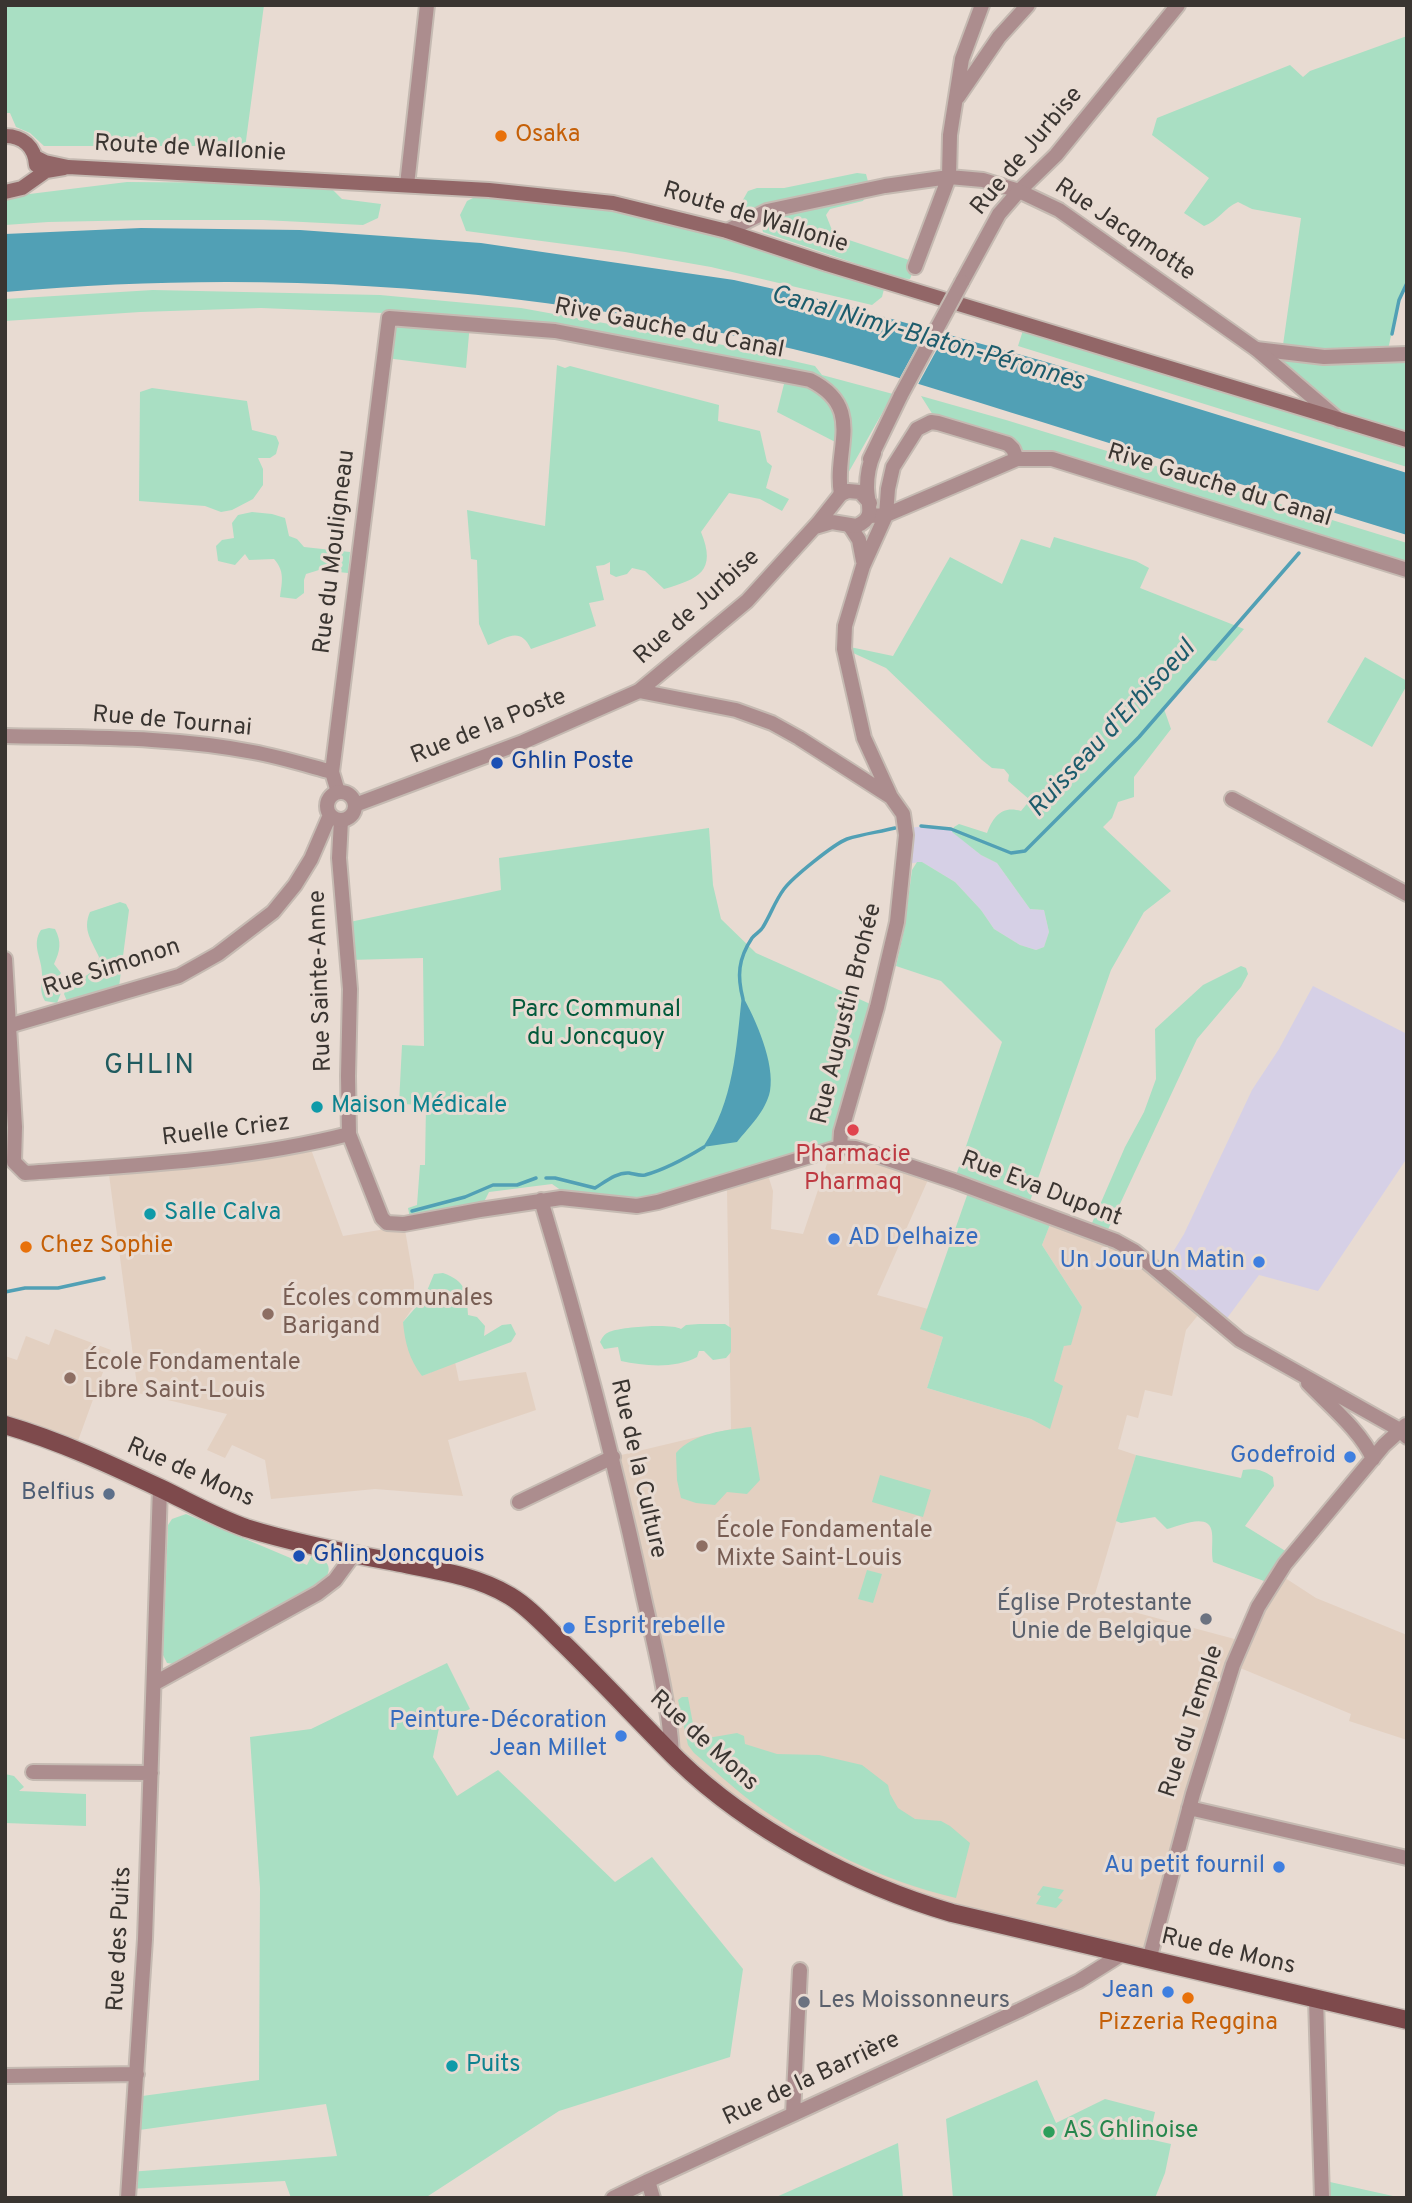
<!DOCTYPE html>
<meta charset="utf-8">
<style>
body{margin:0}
#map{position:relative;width:1412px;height:2203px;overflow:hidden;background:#e8dbd2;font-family:Overpass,sans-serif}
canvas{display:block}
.frame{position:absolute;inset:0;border:7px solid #3a3531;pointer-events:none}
</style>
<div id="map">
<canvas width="1412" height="2203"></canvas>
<div class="frame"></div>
</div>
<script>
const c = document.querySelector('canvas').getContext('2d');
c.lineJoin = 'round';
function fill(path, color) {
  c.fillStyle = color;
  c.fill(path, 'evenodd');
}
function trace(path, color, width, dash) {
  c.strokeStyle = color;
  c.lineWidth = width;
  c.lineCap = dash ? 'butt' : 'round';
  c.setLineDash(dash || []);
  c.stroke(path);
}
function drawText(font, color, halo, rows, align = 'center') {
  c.font = font + ' Overpass,sans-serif';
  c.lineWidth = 6;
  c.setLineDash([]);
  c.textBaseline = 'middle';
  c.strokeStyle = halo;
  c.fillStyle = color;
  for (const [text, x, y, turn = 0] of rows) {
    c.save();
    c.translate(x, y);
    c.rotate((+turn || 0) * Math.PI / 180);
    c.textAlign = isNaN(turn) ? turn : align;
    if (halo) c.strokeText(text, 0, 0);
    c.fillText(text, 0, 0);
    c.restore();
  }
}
fill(new Path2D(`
 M309 1144 343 1236 380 1230 387 1223 404 1224 414 1282V1306L403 1322 422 1376 455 1362 459 1381 526 1372 536 1410 448 1440 463 1496 375 1489 271 1499 265 1460 232 1445 225 1458 207 1450 227 1414 138 1393 108 1167Z
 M832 1149 931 1173 877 1295 928 1309 921 1329 943 1337 927 1388 1031 1419 1050 1428 1053 1382 1064 1346 1082 1307 1042 1245 1053 1217 1105 1236 1199 1314 1186 1330 1172 1396 1145 1390 1138 1418 1127 1415 1118 1449 1136 1455 1093 1601 1242 1641 1279 1574 1316 1598 1407 1635V1740L1349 1721 1351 1714 1233 1665 1149 1960 1009 1928 824 1862 679 1761 613 1457 731 1429 727 1189 768 1175 773 1191 771 1229 803 1234Z
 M55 1329 111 1350 75 1449 5 1425V1356L17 1360 26 1336 49 1345Z`), '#e3d0c1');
fill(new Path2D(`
 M930 826 951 829 953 832 981 855 997 863 1030 909 1044 910 1049 932 1044 947 1036 950 1020 945 994 929 981 910 955 882 922 862 904 864 906 828Z
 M1313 986 1407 1034V1158L1318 1291 1259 1275 1222 1325 1160 1273 1184 1234 1252 1090 1279 1049Z`), '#d6d0e6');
fill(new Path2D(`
 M5 5H264L245 148 214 146H44L30 133 16 127 10 113H5Z
 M1407 36V283L1399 300 1387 354H1407V467L1018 346 1025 324 1338 419 1259 350 1282 352 1301 218 1252 209 1238 202C1224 208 1218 221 1204 226L1184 213 1209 178 1152 135 1157 118 1290 65 1303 77 1310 71Z
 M857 173 866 174 870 189 863 201 830 209 826 215 832 230 843 238 909 260 913 264V271L910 279 898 278 763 232 761 224 767 212 745 222 740 205 748 191 757 188H784Z
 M127 182 253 183 333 190 342 199 381 204 378 218 363 225 263 220H147L48 222 5 225V197Z
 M489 190 588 199 875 279 884 289 882 297 872 305 711 267 625 252 466 231 460 215 467 201Z
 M153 290 380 295 521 308 714 343 815 366 822 375 893 394 847 475 843 446 777 412 786 376 470 323 466 368 394 359 385 357 389 318 383 313 261 308 140 312 5 321V299Z
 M557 365 565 368 570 366 719 405 718 421 760 431 767 462 772 466 766 488 789 499 782 511 760 499 729 493 701 532C717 571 699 579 664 589L645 571 632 568 627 574 616 577 610 574V562L604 565 596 566 604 600 589 603 596 626 531 649C520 626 507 638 488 645L479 624 477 560 471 559 467 510 545 526Z
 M152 388 247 401 252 430 276 436 279 443 276 454 270 458H258L263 469V485L253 499 232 510 221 512 205 506 139 501 140 392Z
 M921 396 1006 420 1407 543V570L1028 457 1013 449 938 423Z
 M252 512 272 514 285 518 289 536 297 539 304 547 350 552 348 573 319 570 306 574 304 580V593L296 599 280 597C282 582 285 571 274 559L249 560 245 554 235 565 218 561 216 546 222 540 234 538 232 523 238 515Z
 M1054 537 1136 561 1149 568 1140 588 1244 629 1216 661 1207 660 1164 709 1171 729 1134 777V797L1118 802 1112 818 1103 827 1171 891 1144 912 1111 970 1028 1207 1053 1217 1042 1245 1082 1307 1071 1345 1064 1346 1054 1381 1063 1386 1050 1429 1031 1419 927 1388 943 1337 920 1329 970 1187 954 1181 1002 1042 941 981 896 966 904 930 912 870 917 862H922L955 882 981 910 994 929 1020 945 1036 950 1044 947 1049 932 1044 910 1030 909 997 863 981 855 952 832 954 827 959 824 987 833C993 817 1002 805 1021 811L1030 800 1008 781 1009 775 1004 769 992 768 982 760 886 668 851 652 850 647 893 656 950 557 1002 584 1021 539 1050 548Z
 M1365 657 1407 681V685L1372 747 1327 722Z
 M709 828 713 885 721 919 756 953 877 1007 840 1147 658 1202 572 1198 552 1184 489 1192 480 1210 411 1223 408 1208 417 1205 420 1165H425L426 1105 399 1104 402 1045 424 1046 423 958 349 960 345 923 501 890 499 858Z
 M120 902 126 904 129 910 119 987 71 1003 67 1001 64 994 68 985C83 977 95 975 99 957 92 941 82 930 90 912Z
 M49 928 55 929C62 942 60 951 54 964L61 973 54 984 61 993 57 1003 45 1001C39 991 42 985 42 974 42 958 31 945 41 930Z
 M1241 966 1246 968 1248 974 1241 987 1197 1039 1105 1236 1089 1230 1125 1147 1144 1112 1156 1079 1155 1029 1203 985Z
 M443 1273C466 1281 467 1292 468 1315L477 1317 485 1326 484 1336 502 1325 511 1324 516 1334 511 1342 422 1376C409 1359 405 1343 403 1322L424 1298 434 1274Z
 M699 1324H725L731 1328V1352L726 1358 713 1360 704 1351H699L697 1357C675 1369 644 1366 621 1361L618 1347 604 1349 600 1342C603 1336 605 1333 612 1331 623 1327 672 1323 681 1329L686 1325Z
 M751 1427 760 1480 747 1494 727 1492 715 1505 696 1503 681 1498 677 1480 676 1453C693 1433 726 1430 751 1427Z
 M1136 1455 1241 1478 1243 1470C1256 1468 1263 1470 1273 1477L1274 1486 1245 1526 1292 1555 1272 1584 1213 1562C1211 1552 1213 1543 1212 1533 1210 1511 1180 1526 1167 1529L1155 1517 1121 1523 1116 1521Z
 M880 1475 931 1490 923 1517 872 1502Z
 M186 1514 307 1565 312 1555C334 1561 333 1574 317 1587L174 1664 167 1663 163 1655 168 1525 172 1519Z
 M867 1570 882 1574 873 1603 858 1599Z
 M447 1663 470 1709 440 1723 433 1757 457 1796 498 1770 615 1882 652 1857 743 1969 730 2057 559 2111 425 2198H291L285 2181 128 2189 129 2172 337 2156 326 2104 132 2131 135 2097 259 2080 260 1888 250 1737 311 1729Z
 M682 1697H688L696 1740 737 1733 744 1736 745 1744 777 1754 819 1755 862 1765 888 1785 890 1794 898 1808 915 1819 941 1821 950 1826 970 1843 956 1898C882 1881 813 1846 752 1802 732 1787 713 1769 694 1753L688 1745 678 1700Z
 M5 1774 14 1776 24 1787 19 1791 86 1794V1826L5 1823Z
 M1043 1886 1064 1890 1058 1898 1063 1900 1056 1908 1036 1904 1041 1896 1037 1895Z
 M1037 2080 1056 2123 1105 2099 1155 2112 1149 2139 1171 2144 1165 2173 1155 2198H953L946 2119Z
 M898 2143 903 2198H774Z
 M1322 2180 1330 2182 1402 2198H1322Z`), '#a9dfc3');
fill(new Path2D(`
 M141 228 300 230 481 243 734 280 827 301 1043 361 1407 473V535C1285 498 1163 460 1042 422 959 397 877 369 793 349 536 287 268 268 5 292V234Z
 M742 995C756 1020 775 1063 770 1091 766 1111 749 1127 737 1142L703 1147C734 1101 736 1049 742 995Z`), '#51a0b5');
fill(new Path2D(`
 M928 326 947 331 916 388 897 383Z`), '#e8dbd2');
trace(new Path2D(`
 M1392 334 1399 300 1407 283
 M921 826 951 829 1011 853 1025 851 1139 737 1299 553
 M743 999C737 976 738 959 752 938 755 934 761 931 763 927 771 914 775 901 784 889 793 877 834 844 847 839 862 834 879 832 895 828
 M546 1178H555L595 1188C605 1182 617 1172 629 1173 635 1174 639 1176 645 1175 667 1169 686 1158 704 1147
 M412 1211 465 1197 493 1185H517L536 1178
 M5 1292 25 1288H58L104 1278`), '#51a0b5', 3.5);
const minor = new Path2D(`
 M958 97 999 37 1028 5
 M407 185 427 5
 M727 231 767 211 885 186 949 177 983 180 1019 191 1056 155 1178 5
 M915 267 949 177 950 135 962 59 982 5
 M1256 349 1324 357 1407 354
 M869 516 886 515 1017 459H1052L1407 570
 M850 526 859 540 863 561
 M639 691 736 710 772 723 799 738 891 797 903 814 906 835 897 922 877 1007 841 1132 840 1147
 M5 736C87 738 172 736 253 752 280 757 306 765 332 772
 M338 792 332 772 389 318 555 331 810 380C866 408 833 449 841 494
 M890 795 864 738 844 649 845 626 863 566 886 515 888 489 893 467 917 429 931 422 938 423 1008 444 1013 449 1017 459
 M1232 799 1407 894
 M341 820 339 858 350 989 348 1076 349 1134 382 1218 387 1223 404 1224 480 1210 561 1198 637 1206 658 1202 840 1147 855 1148 954 1181 1116 1241 1134 1251 1240 1340 1400 1430 1407 1437
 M5 959 15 1127 14 1162
 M14 1162 25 1173C134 1165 243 1161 349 1134
 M541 1200C579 1326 612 1451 640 1580 652 1637 668 1694 672 1753
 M1308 1383C1328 1404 1362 1432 1373 1459
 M519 1502 613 1457
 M155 1683 318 1593 335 1580 354 1554
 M33 1772 151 1773
 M1189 1808 1407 1858
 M1149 1960 1193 1794 1233 1665 1258 1607 1285 1564 1384 1445 1406 1425
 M1316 1999 1322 2198
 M5 2076 137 2074
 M793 2114 800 1970
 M128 2198 145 1939 160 1488
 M613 2198 648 2181
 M653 2198 648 2181 1020 2010 1079 1981 1122 1954`);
const tertiary = new Path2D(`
 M962 282 999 214 1019 191 1059 210 1256 349 1339 420
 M870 459 901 395
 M815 527 832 522 856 526C877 518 867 504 867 487 867 474 869 464 874 453
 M327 806a14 14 0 1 1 28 0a14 14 0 1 1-28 0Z
 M355 805 523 742 639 691 747 601 818 523 841 494 848 491 860 492 870 503
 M5 1027 179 976 218 954 273 912 295 885 311 859 330 815`);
const secondary = new Path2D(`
 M5 136C23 136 35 147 36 165
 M35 157 45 162 68 167 489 190 613 203 727 231 827 264 1407 440
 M5 192 22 188 46 171 64 168`);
const primary = new Path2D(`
 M5 1425C60 1441 111 1465 162 1489 189 1502 217 1518 246 1528 294 1543 345 1553 395 1562 434 1570 475 1575 510 1596 530 1608 546 1627 563 1643 602 1681 639 1721 678 1760 750 1830 856 1885 952 1913L1407 2020`);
trace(minor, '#c5bab2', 18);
trace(tertiary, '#c5bab2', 18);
trace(secondary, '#c5bab2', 18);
trace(primary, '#c5bab2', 21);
trace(minor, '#ac8d8e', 14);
trace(tertiary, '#ac8d8e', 14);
trace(secondary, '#926667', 14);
trace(primary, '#7e4a4c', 18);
const minorBridge = new Path2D(`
 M901 395 962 282`);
trace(minorBridge, '#c5bab2', 18, []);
trace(minorBridge, '#ac8d8e', 14);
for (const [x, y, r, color] of [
 [501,136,7,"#e8710a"],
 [497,763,7,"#1a4fb4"],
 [317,1107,7,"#0f9aa8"],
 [853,1130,7,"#e0444e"],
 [150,1214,7,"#0f9aa8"],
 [834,1239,7,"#3f7fe0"],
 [26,1247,7,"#e8710a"],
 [1259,1262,7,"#3f7fe0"],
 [268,1314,7,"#8d6e63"],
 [70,1378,7,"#8d6e63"],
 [1350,1457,7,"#3f7fe0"],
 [109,1494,7,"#5c6f8a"],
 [702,1546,7,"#8d6e63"],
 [299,1556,7,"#1a4fb4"],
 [1206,1619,7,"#6b7280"],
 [569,1628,7,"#3f7fe0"],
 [621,1736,7,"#3f7fe0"],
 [1279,1867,7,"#3f7fe0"],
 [1168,1992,7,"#3f7fe0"],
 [1188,1998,7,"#e8710a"],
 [804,2002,7,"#6b7280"],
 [452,2066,7,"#0f9aa8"],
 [1049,2132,7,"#2e9e5b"]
]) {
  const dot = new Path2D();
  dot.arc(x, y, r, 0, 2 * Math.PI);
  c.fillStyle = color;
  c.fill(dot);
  trace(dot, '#e8dbd2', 2.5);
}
drawText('24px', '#c56008', '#e8dbd2', [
 ["Osaka",515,136],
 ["Chez Sophie",40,1247],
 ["Pizzeria Reggina",1188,2024,"center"]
], 'left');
drawText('24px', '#3a3531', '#e8dbd2', [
 ["Route de Wallonie",190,150,3],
 ["Rue de Jurbise",1028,152,-50],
 ["Route de Wallonie",755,219,17],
 ["Rue Jacqmotte",1124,231,34],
 ["Rive Gauche du Canal",669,330,11],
 ["Rive Gauche du Canal",1219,487,17],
 ["Rue du Mouligneau",336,552,-83],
 ["Rue de Jurbise",698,608,-42],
 ["Rue de Tournai",172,723,5],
 ["Rue de la Poste",489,728,-22],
 ["Rue Simonon",112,969,-18],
 ["Rue Sainte-Anne",322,981,-92],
 ["Rue Augustin Brohée",848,1014,-76],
 ["Ruelle Criez",226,1132,-7],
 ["Rue Eva Dupont",1041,1190,21],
 ["Rue de la Culture",637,1469,77],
 ["Rue de Mons",190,1474,24],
 ["Rue du Temple",1193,1722,-72],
 ["Rue de Mons",703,1742,42],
 ["Rue des Puits",121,1939,-87],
 ["Rue de Mons",1228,1953,13],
 ["Rue de la Barrière",812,2080,-25]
]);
drawText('24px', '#164399', '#e8dbd2', [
 ["Ghlin Poste",511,763],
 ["Ghlin Joncquois",313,1556]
], 'left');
drawText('24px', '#025a3b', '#e8dbd2', [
 ["Parc Communal",596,1011],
 ["du Joncquoy",596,1039]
]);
drawText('24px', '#0d838f', '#e8dbd2', [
 ["Maison Médicale",331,1107],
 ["Salle Calva",164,1214],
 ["Puits",466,2066]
], 'left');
drawText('24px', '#be3a42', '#e8dbd2', [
 ["Pharmacie",853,1156],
 ["Pharmaq",853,1184]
]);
drawText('24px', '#366cbe', '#e8dbd2', [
 ["AD Delhaize",848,1239,"left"],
 ["Un Jour Un Matin",1245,1262],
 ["Godefroid",1336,1457],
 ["Esprit rebelle",583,1628,"left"],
 ["Peinture-Décoration",607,1722],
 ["Jean Millet",607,1750],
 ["Au petit fournil",1265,1867],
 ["Jean",1154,1992]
], 'right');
drawText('24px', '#785e54', '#e8dbd2', [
 ["Écoles communales",282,1300],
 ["Barigand",282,1328],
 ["École Fondamentale",84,1364],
 ["Libre Saint-Louis",84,1392],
 ["École Fondamentale",716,1532],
 ["Mixte Saint-Louis",716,1560]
], 'left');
drawText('24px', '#4e5e75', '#e8dbd2', [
 ["Belfius",95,1494]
], 'right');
drawText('24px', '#5b616d', '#e8dbd2', [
 ["Église Protestante",1192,1605],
 ["Unie de Belgique",1192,1633],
 ["Les Moissonneurs",818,2002,"left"]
], 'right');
drawText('24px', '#27864d', '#e8dbd2', [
 ["AS Ghlinoise",1063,2132]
], 'left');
drawText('italic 26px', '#1c5c6c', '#e8dbd2', [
 ["Canal Nimy-Blaton-Péronnes",927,340,16],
 ["Ruisseau d'Erbisoeul",1113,730,-47]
]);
c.letterSpacing = '2px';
drawText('28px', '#205b5f', '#e8dbd2', [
 ["GHLIN",150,1067]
]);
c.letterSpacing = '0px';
</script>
